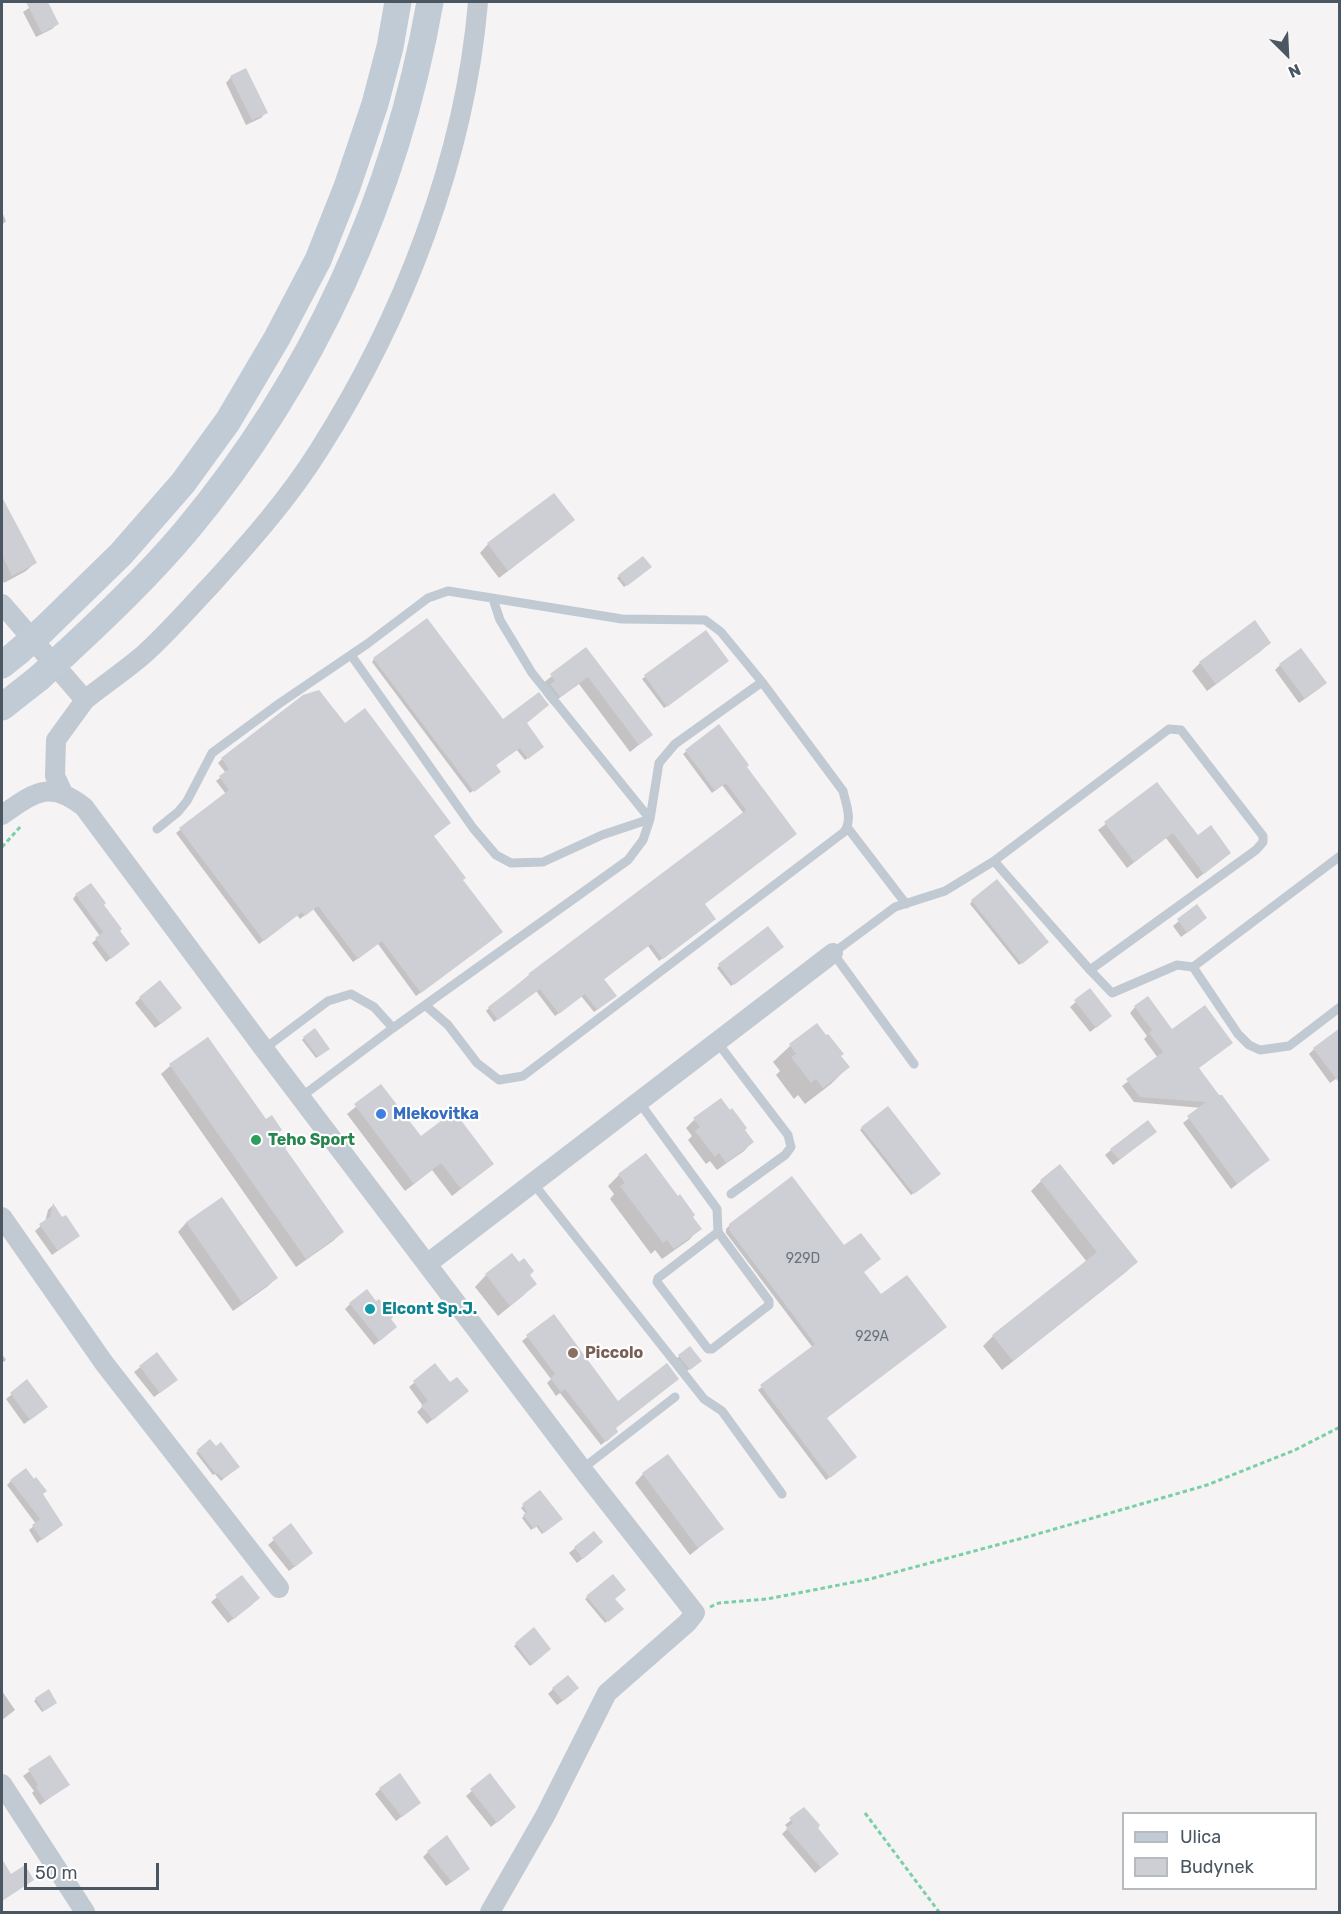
<!DOCTYPE html>
<style>
body{margin:0}
#map{position:relative;width:1341px;height:1914px;overflow:hidden;background:#f5f3f3;font-family:Rubik,sans-serif}
canvas{display:block}
.frame{position:absolute;inset:0;border:3px solid #4a5661;pointer-events:none}
.legend{position:absolute;left:1122px;top:1812px;width:195px;height:78px;box-sizing:border-box;background:#fff;border:2px solid #b7bbc0;margin:0;padding:8px 10px;list-style:none;font-size:18px;color:#4a5661}
.legend li{display:flex;align-items:center;gap:12px;height:30px}
.legend b{width:30px;border:2px solid #b7bbc0}
.north{position:absolute;left:1257px;top:24px;width:60px;height:60px;-webkit-text-stroke:4px #fff;paint-order:stroke;rotate:156deg;font-size:16px;font-weight:700;line-height:24px;text-align:center;color:#4a5661}
.north::after{content:'';display:block;margin:auto;width:21px;height:27px;background:#4a5661;clip-path:polygon(50% 0,100% 100%,50% 72%,0 100%)}
.scale{position:absolute;left:24px;top:1863px;width:135px;height:27px;box-sizing:border-box;border:3px solid #4a5661;border-top:0;padding-left:8px;font-size:18px;line-height:21px;white-space:nowrap;color:#4a5661;-webkit-text-stroke:4px #fff;paint-order:stroke}
</style>
<div id="map">
<canvas width="1341" height="1914"></canvas>
<div class="frame"></div>
<ul class="legend">
<li><b style="height:8px;background:#c1cbd6"></b>Ulica</li>
<li><b style="height:16px;background:#cdcfd5"></b>Budynek</li>
</ul>
<div class="north">N</div>
<div class="scale">50 m</div>
</div>
<script>
const c = document.querySelector('canvas').getContext('2d');
c.lineJoin = 'round';
function fill(path, color) {
  c.fillStyle = color;
  c.fill(path, 'evenodd');
}
function trace(path, color, width, dash) {
  c.strokeStyle = color;
  c.lineWidth = width;
  c.lineCap = dash ? 'butt' : 'round';
  c.setLineDash(dash || []);
  c.stroke(path);
}
function drawText(font, color, halo, rows, align = 'center') {
  c.font = font + ' Rubik,sans-serif';
  c.lineWidth = 4.5;
  c.setLineDash([]);
  c.textBaseline = 'middle';
  c.strokeStyle = halo;
  c.fillStyle = color;
  for (const [text, x, y, turn = 0] of rows) {
    c.save();
    c.translate(x, y);
    c.rotate((+turn || 0) * Math.PI / 180);
    c.textAlign = isNaN(turn) ? turn : align;
    if (halo) c.strokeText(text, 0, 0);
    c.fillText(text, 0, 0);
    c.restore();
  }
}
fill(new Path2D(`
 M38 2H46L58 23 52 29 36 37 23 12Z
 M231 77 266 112 261 118 246 125 226 83Z
 M2 212 6 221 2 225Z
 M554 495 573 520 564 528 499 578 480 553 488 544Z
 M2 500 35 563 26 571 4 583 2 579Z
 M648 569 624 587 617 578 619 576Z
 M706 632 725 663 664 708 642 679Z
 M1269 643 1261 651 1207 691 1192 671 1200 663Z
 M586 649 651 735 630 752 579 684 551 704 543 694 547 690 542 684Z
 M374 659 502 721 525 723 540 749 525 760 516 749 495 766 496 774 470 793 372 662Z
 M1280 665 1320 688 1299 703 1275 670Z
 M718 727 745 767 795 834 703 904 711 922 659 961 648 946 603 980 612 999 594 1012 581 996 555 1016 536 991 494 1022 486 1011 489 1008 529 975 744 814 722 785 712 793 683 754Z
 M222 759 462 880 497 936 416 996 378 944 353 962 313 909 300 919 297 915 259 944 176 833 226 794 216 781 226 773 218 763Z
 M1157 784 1198 837 1229 853 1197 879 1166 838 1127 868 1098 830Z
 M76 895 102 905 118 931 124 948 106 962 92 943 100 936 73 899Z
 M972 901 1044 944 1019 965 970 904Z
 M1197 906 1200 923 1181 937 1173 926Z
 M780 949 731 986 717 968 719 966Z
 M1090 990 1104 1021 1090 1032 1070 1007Z
 M140 998 175 1013 155 1028 135 1003Z
 M1135 1007 1172 1032 1231 1043 1198 1068 1268 1160 1231 1189 1183 1123 1202 1108 1134 1102 1122 1086 1158 1058 1144 1039 1147 1036 1130 1013Z
 M304 1038 326 1051 316 1058 302 1040Z
 M790 1046 839 1056 848 1067 831 1084 805 1104 798 1095 794 1099 776 1075 780 1071 773 1062Z
 M1314 1049 1340 1076 1330 1083 1309 1054Z
 M170 1066 266 1121 283 1149 342 1232 333 1241 296 1267 161 1074Z
 M381 1086 421 1138 492 1164 452 1196 432 1170 405 1191 347 1114Z
 M694 1120 743 1130 752 1142 744 1151 717 1170 710 1161 706 1164 688 1140 692 1136 686 1128Z
 M862 1128 937 1176 911 1195 860 1130Z
 M1149 1137 1113 1165 1105 1155 1111 1150Z
 M619 1175 691 1217 700 1228 689 1240 662 1259 655 1250 651 1254 610 1199 614 1194 608 1186Z
 M1041 1181 1136 1262 1126 1272 1002 1370 983 1346 993 1336 1087 1262 1031 1191Z
 M222 1199 276 1278 268 1286 233 1311 178 1232 186 1223Z
 M52 1206 62 1219 78 1236 52 1255 35 1231 45 1222 48 1210Z
 M730 1225 844 1247 863 1272 826 1418 852 1460 826 1480 758 1390 813 1348 726 1233V1229Z
 M519 1264 528 1275 524 1295 498 1316 475 1287 486 1275Z
 M376 1303 389 1319 390 1332 374 1345 345 1309 350 1304Z
 M554 1316 614 1429 612 1436 601 1445 560 1393 556 1396 547 1383 551 1379 522 1341Z
 M690 1348 698 1363 687 1371 677 1358Z
 M2 1354 6 1360 2 1363Z
 M157 1354 170 1385 154 1397 134 1372Z
 M435 1366 462 1396 427 1424 417 1412 423 1406 409 1387Z
 M27 1382 41 1412 24 1424 6 1399Z
 M210 1441 238 1466 221 1481 215 1474 213 1475 196 1453Z
 M643 1474 722 1529 690 1555 635 1483Z
 M11 1481 41 1495 61 1525 37 1543 29 1530 36 1524 7 1485Z
 M539 1492 561 1518 542 1534 536 1526 531 1530 522 1518 526 1514 521 1508Z
 M291 1525 306 1558 289 1571 268 1545Z
 M593 1533 596 1548 577 1563 569 1553Z
 M613 1576V1599L622 1609 605 1623 585 1599Z
 M242 1577 253 1604 228 1623 211 1602Z
 M534 1629 549 1649 530 1666 514 1646Z
 M553 1689 572 1694 557 1705 548 1694Z
 M2 1691 15 1710 2 1720Z
 M36 1699 53 1705 42 1712 34 1701Z
 M49 1757 68 1785 40 1805 32 1793 34 1791 23 1776Z
 M490 1775 509 1812 491 1827 466 1796Z
 M380 1789 413 1808 396 1821 375 1794Z
 M804 1809 832 1859 815 1873 782 1834 788 1828 785 1825Z
 M428 1852 463 1874 446 1886 423 1857Z
 M2 1862 11 1876 30 1882 2 1900Z`), '#0003');
fill(new Path2D(`
 M26 2H48L59 24 42 33Z
 M246 68 268 113 252 120 230 76Z
 M554 493 575 520 508 571 487 543Z
 M2 497 37 563 12 576 2 555Z
 M643 556 652 567 627 586 618 575Z
 M427 618 503 719 539 692 549 705 527 723 544 747 528 759 520 748 496 765 501 772 474 792 373 658Z
 M1255 620 1271 643 1216 684 1199 662Z
 M706 630 729 661 667 707 644 675Z
 M586 647 653 735 639 745 588 677 560 697 550 684 555 681 550 674Z
 M1301 648 1327 683 1305 699 1279 664Z
 M319 690 345 723 365 708 451 823 434 836 466 878 463 880 503 932 421 993 382 941 358 959 318 906 305 916 302 912 264 941 179 828 229 790 219 776 229 769 221 758 303 695Z
 M719 724 749 765 747 767 797 834 705 904 716 919 663 959 651 944 604 979 617 996 597 1010 585 994 559 1014 540 989 498 1020 488 1007 530 975 528 974 746 810 726 783 715 791 685 750Z
 M1157 782 1198 835 1211 825 1231 853 1204 874 1173 833 1134 862 1104 822Z
 M997 879 1049 942 1022 964 971 900Z
 M91 883 106 903 104 905 122 929 120 931 130 944 111 959 95 938 103 932 75 894Z
 M1197 904 1207 918 1187 933 1177 919Z
 M768 926 784 947 734 985 718 964Z
 M160 980 182 1008 161 1024 139 997Z
 M1090 988 1112 1016 1096 1028 1074 1000Z
 M1148 996 1172 1029 1205 1005 1233 1043 1199 1068 1219 1095H1222L1270 1160 1237 1184 1187 1116 1206 1102 1140 1097 1126 1079 1163 1052 1149 1033 1152 1030 1134 1006Z
 M817 1023 826 1035 828 1034 844 1054 841 1056 850 1067 823 1088 816 1079 811 1083 791 1057 796 1054 789 1044Z
 M315 1028 330 1049 318 1057 303 1037Z
 M1340 1028V1084L1313 1048Z
 M208 1037 266 1119 272 1115 282 1130 278 1133 288 1146 285 1148 344 1232 306 1259 169 1064Z
 M381 1084 421 1136 454 1111 494 1164 461 1189 441 1163 414 1184 354 1104Z
 M721 1098 730 1110 732 1108 747 1128 745 1130 754 1142 726 1163 719 1153 715 1157 695 1131 700 1127 693 1118Z
 M888 1106 941 1174 914 1194 861 1127Z
 M1148 1120 1157 1132 1119 1160 1110 1149Z
 M646 1153 678 1196 680 1194 695 1215 693 1217 702 1229 674 1249 667 1240 663 1243 620 1186 625 1183 618 1174Z
 M1060 1164 1138 1262 1013 1361 992 1335 1097 1252 1040 1180Z
 M792 1176 844 1245 861 1233 881 1259 864 1272 881 1294 907 1275 947 1327 827 1418 857 1457 830 1478 760 1385 815 1344 729 1230V1224Z
 M222 1197 278 1278 242 1303 186 1222Z
 M53 1203 62 1217 66 1215 80 1236 58 1251 39 1224 50 1217Z
 M512 1253 519 1262 524 1258 534 1271 530 1275 537 1284 510 1306 485 1274Z
 M367 1289 376 1301 379 1299 393 1317 391 1319 397 1327 380 1341 349 1303Z
 M554 1314 618 1401 667 1363 679 1379 616 1428 618 1432 606 1442 565 1389 561 1392 550 1378 555 1374 526 1335Z
 M690 1346 702 1361 690 1370 678 1355Z
 M157 1352 178 1380 160 1393 139 1366Z
 M435 1363 450 1382 457 1377 469 1391 433 1420 421 1406 428 1401 413 1381Z
 M27 1379 48 1407 30 1420 10 1393Z
 M210 1439 216 1446 221 1442 240 1467 223 1479 218 1473 216 1474 197 1450Z
 M668 1454 724 1529 698 1548 642 1473Z
 M26 1468 34 1479 36 1477 47 1491 43 1494 63 1525 42 1540 32 1525 40 1519 10 1480Z
 M540 1490 563 1519 544 1533 538 1525 534 1529 523 1515 527 1512 522 1504Z
 M291 1523 313 1553 295 1567 272 1538Z
 M594 1531 603 1542 583 1559 574 1547Z
 M613 1574 626 1590 615 1599 624 1609 608 1622 586 1596Z
 M242 1575 260 1598 234 1619 215 1595Z
 M534 1627 551 1649 532 1665 515 1643Z
 M568 1675 579 1688 563 1701 552 1688Z
 M49 1689 57 1703 44 1711 35 1698Z
 M50 1755 70 1785 45 1801 36 1787 38 1785 28 1769Z
 M400 1773 421 1803 402 1817 379 1788Z
 M490 1773 516 1807 497 1823 470 1789Z
 M804 1807 820 1825 818 1828 839 1854 821 1868 786 1828 793 1823 789 1818Z
 M447 1835 470 1869 452 1882 427 1851Z
 M2 1859 11 1874 25 1865 34 1880 2 1901Z`), '#cdcfd5');
trace(new Path2D(`
 M2 847 21 826
 M710 1607 719 1603 767 1599 870 1579 1034 1535 1207 1485 1295 1450 1340 1427
 M865 1813 939 1912`), '#7ad0a6', 3, [4.5, 3]);
trace(new Path2D(`
 M351 655 473 828 496 855 511 863 543 862 602 835 650 819 532 673 500 620 493 599
 M847 827 906 904
 M157 829 178 812 187 801 212 753 280 703 367 644 428 598 448 591 622 619 705 620 721 632 762 682 843 791C846 804 853 820 844 832L523 1076 499 1080 477 1063 448 1025 425 1005
 M994 861 1090 970 1112 993 1177 965 1193 967 1238 1034 1249 1045 1260 1050 1289 1046 1340 1007
 M1193 967 1340 856
 M717 1042 788 1135 791 1147 785 1155 731 1194
 M264 1049 328 1001 351 994 374 1007 393 1028
 M914 1064 833 953 895 907 945 891 994 861 1169 729 1181 730 1263 836V842L1256 850 1090 970
 M301 1097 393 1028 628 860 643 840 650 819 659 763 675 744 762 682
 M639 1102 717 1209 718 1232 658 1278 657 1282 708 1349H712L769 1305V1301L718 1232
 M533 1183 704 1399 722 1411 782 1494
 M582 1469 675 1397`), '#c1cad2', 9);
trace(new Path2D(`
 M2 604 85 700
 M63 793 55 776 56 740 85 700C104 685 124 671 142 656 167 634 189 608 212 584 250 542 289 498 319 450 403 318 465 158 478 2
 M2 815C34 793 49 779 84 807L264 1049 582 1469 695 1613 687 1623 607 1693 545 1816 490 1912
 M2 1217 104 1363 279 1588
 M427 1264 833 953
 M2 1784 85 1912`), '#c1cad2', 20);
trace(new Path2D(`
 M43 630 121 554 183 483 228 421 277 338 318 260 347 187 375 104 390 47 398 2
 M65 654C107 615 149 575 186 531 313 379 396 196 430 2
 M2 665 18 652
 M2 707 39 678`), '#c1cbd6', 27);
trace(new Path2D(`
 M18 652 43 630
 M39 678 65 654`), '#c1cbd6', 27);
for (const [x, y, r, color] of [
 [381,1114,6,"#3f7fe0"],
 [256,1140,6,"#2e9e5b"],
 [370,1309,6,"#0f9aa8"],
 [573,1353,6,"#8d6e63"]
]) {
  const dot = new Path2D();
  dot.arc(x, y, r, 0, 2 * Math.PI);
  c.fillStyle = color;
  c.fill(dot);
  trace(dot, '#fff', 2);
}
drawText('14px', '#6b747e', null, [
 ["929D",803,1259],
 ["929A",872,1337]
]);
drawText('bold 16px', '#366cbe', '#fff', [
 ["Mlekovitka",393,1114]
], 'left');
drawText('bold 16px', '#27864d', '#fff', [
 ["Teho Sport",268,1140]
], 'left');
drawText('bold 16px', '#0d838f', '#fff', [
 ["Elcont Sp.J.",382,1309]
], 'left');
drawText('bold 16px', '#785e54', '#fff', [
 ["Piccolo",585,1353]
], 'left');
</script>
